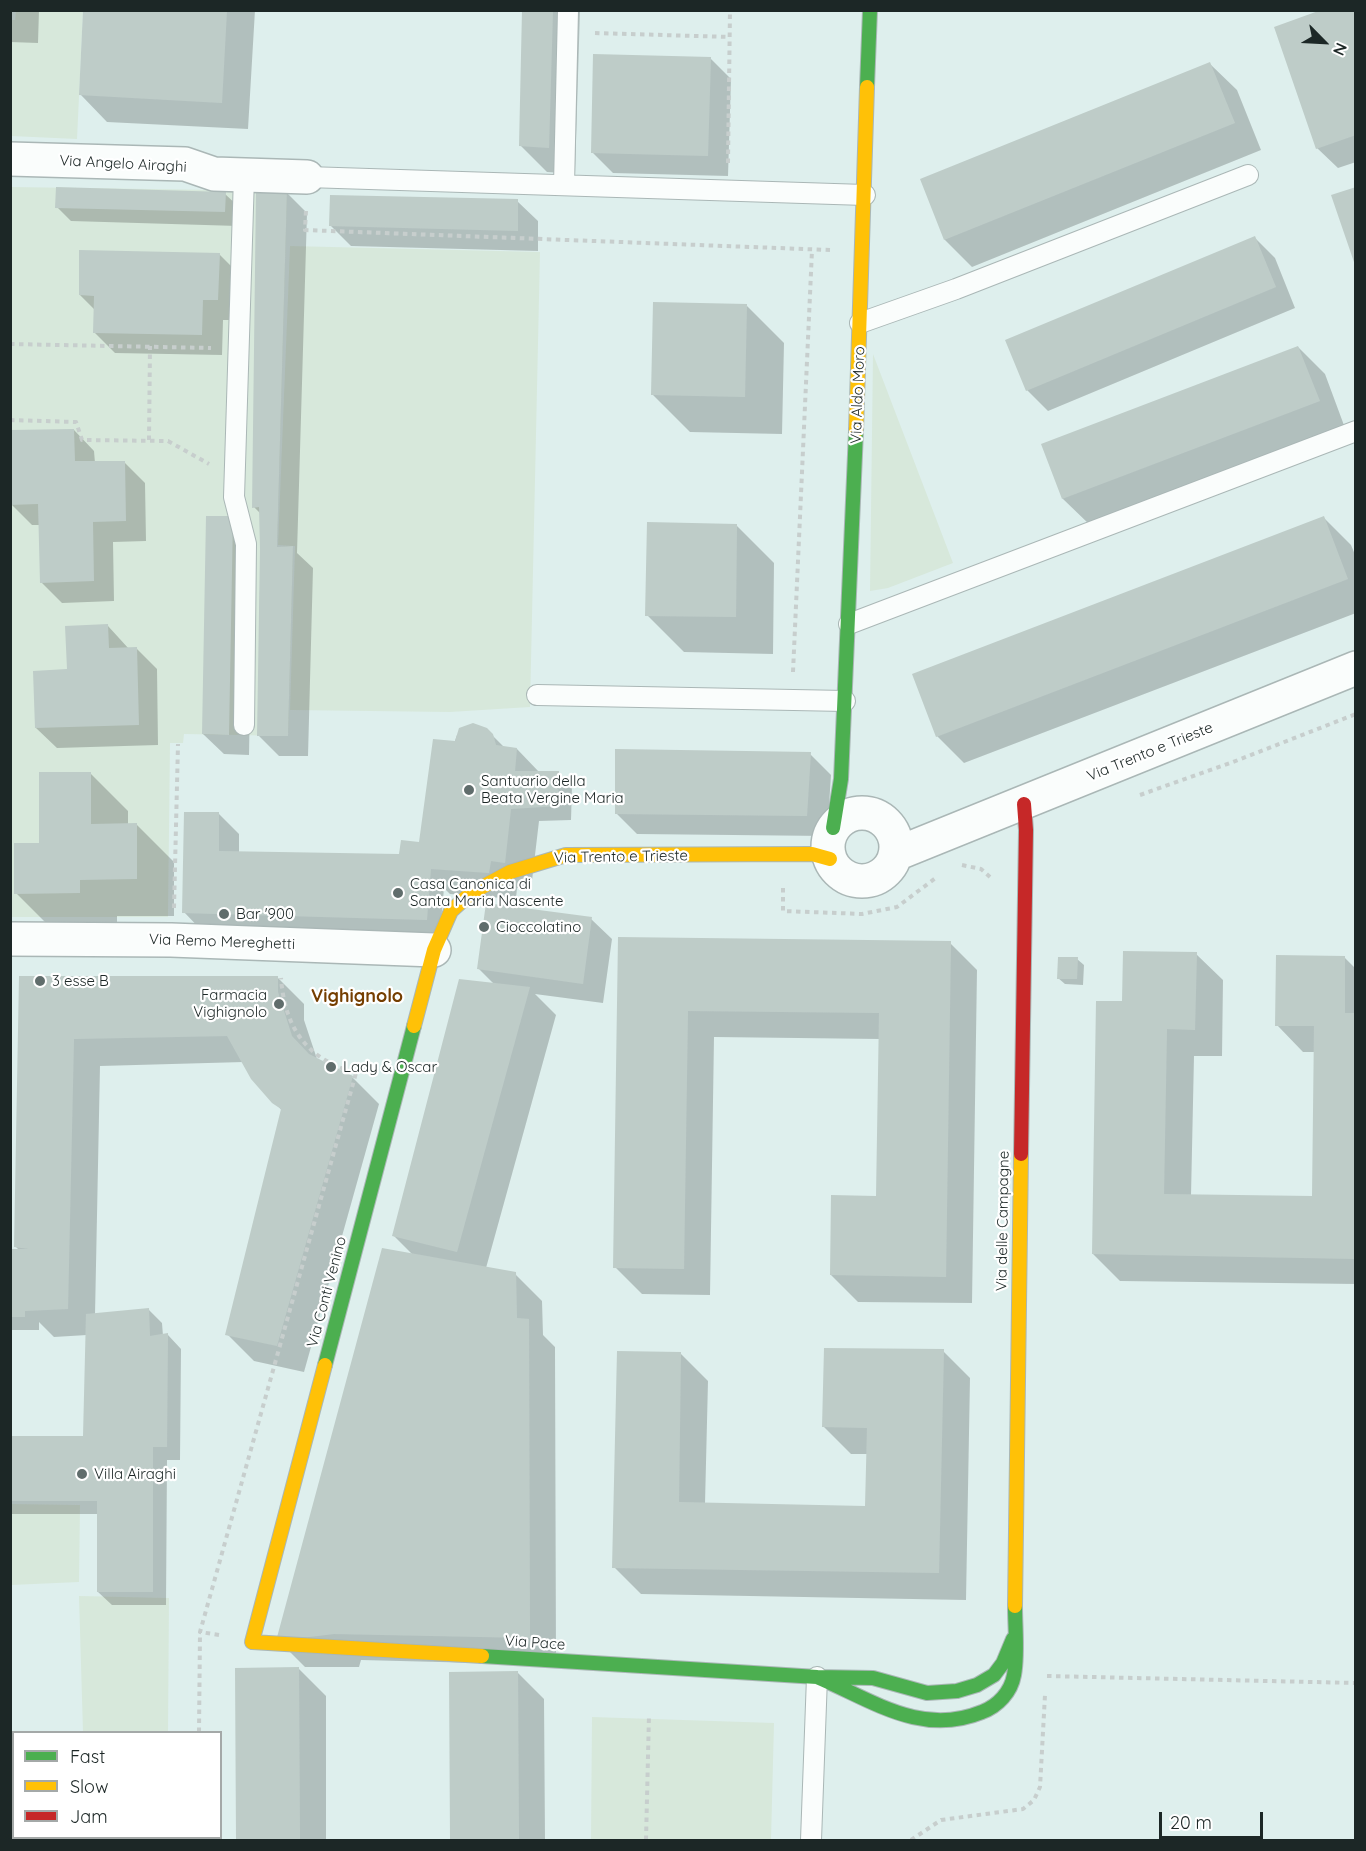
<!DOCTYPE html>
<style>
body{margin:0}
#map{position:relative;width:1366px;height:1851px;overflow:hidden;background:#deefed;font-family:Quicksand,sans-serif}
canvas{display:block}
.frame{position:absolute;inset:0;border:12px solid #1c2726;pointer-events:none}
.legend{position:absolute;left:12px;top:1731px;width:210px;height:108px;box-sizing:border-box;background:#fff;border:2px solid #a4a9a8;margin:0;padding:8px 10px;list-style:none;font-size:18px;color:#1c2726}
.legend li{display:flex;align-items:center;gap:12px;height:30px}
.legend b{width:30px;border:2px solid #a4a9a8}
.north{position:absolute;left:1294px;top:12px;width:60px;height:60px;-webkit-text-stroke:4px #fff;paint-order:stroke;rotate:114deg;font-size:16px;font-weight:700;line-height:24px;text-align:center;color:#1c2726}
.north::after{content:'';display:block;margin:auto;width:21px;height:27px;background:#1c2726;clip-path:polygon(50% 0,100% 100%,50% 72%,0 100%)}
.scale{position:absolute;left:1159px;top:1812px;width:104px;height:27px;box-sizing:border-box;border:3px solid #1c2726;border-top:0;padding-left:8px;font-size:18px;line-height:21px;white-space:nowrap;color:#1c2726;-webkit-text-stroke:4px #fff;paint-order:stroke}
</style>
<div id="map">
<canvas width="1366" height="1851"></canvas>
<div class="frame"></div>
<ul class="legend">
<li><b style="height:8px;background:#4caf50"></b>Fast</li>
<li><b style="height:8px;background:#ffc107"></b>Slow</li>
<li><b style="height:8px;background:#c62828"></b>Jam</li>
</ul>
<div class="north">N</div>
<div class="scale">20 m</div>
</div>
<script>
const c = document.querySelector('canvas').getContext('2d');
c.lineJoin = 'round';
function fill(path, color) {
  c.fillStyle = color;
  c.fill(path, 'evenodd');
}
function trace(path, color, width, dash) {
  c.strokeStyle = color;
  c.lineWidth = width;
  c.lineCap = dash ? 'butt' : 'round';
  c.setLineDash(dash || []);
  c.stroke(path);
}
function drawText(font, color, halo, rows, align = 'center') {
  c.font = font + ' Quicksand,sans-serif';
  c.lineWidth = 4.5;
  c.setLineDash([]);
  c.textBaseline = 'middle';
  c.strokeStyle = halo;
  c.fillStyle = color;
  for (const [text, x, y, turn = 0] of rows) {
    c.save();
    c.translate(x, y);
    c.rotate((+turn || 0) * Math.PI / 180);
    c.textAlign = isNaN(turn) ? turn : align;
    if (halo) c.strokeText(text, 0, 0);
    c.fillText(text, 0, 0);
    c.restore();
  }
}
fill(new Path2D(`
 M16 11H83L77 139 11 136 10 20H15Z
 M11 187 287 191 277 547 292 546 278 545 290 246 540 252 530 707 450 712 290 710 295 546H293L288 736 184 734 183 743H170L168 917H11Z
 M873 354 953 563 888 588 870 591Z
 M10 1504 80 1505 79 1582 11 1585Z
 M79 1596 169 1598 168 1732H83Z
 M592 1717 774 1723 771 1840H591Z`), '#d7e8db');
fill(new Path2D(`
 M10 10H39L38 43 10 42Z
 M85 10H255L248 129 107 122 81 95Z
 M523 10H580L575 174 547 172 520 145Z
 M1356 10V162L1338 168 1317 148Z
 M710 58 731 79 728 176 613 173 592 152Z
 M1210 64 1237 90 1261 150 972 267 945 240 922 180Z
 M286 192 307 213 297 553 313 568 308 756H279L258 735 261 514 254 507Z
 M225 194 239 207 238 226 71 221 57 207Z
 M517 201 538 221V251L351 246 331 226Z
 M1254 237 1275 258 1295 308 1048 411 1027 390Z
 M219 254 240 275 238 320H223L222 355 115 353 95 333V310L80 295Z
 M747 306 784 343 782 434 690 432 652 394Z
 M1298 347 1325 374 1345 428 1090 525 1063 499 1043 445Z
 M74 430 94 451 95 463 124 462 145 483 146 541 113 542 114 601 62 603 41 582 40 525H32L11 504Z
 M208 517 253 538 249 755 224 754 203 734Z
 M1324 518 1351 545 1356 557V613L964 763 937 736Z
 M736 525 774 563 773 654 684 652 647 615Z
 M108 626 129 649 136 648 157 669 158 745 57 748 36 728 68 671Z
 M468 726 492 735 504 747 517 749 540 773H558L572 787 571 820 539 821 531 889 517 888 516 899 450 894 444 888 440 933 310 929 204 933 184 912 218 813 239 834V853L401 855 420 843 457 735Z
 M810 754 831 775 827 836 637 834 616 813Z
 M90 773 128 811V825H137L174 862V916H117V930H53L16 893 40 844Z
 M591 919 612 939 603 1003 535 994 556 1015 486 1268 515 1274 542 1301 543 1335 555 1347 556 1665 361 1660 359 1667H305L278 1640 413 1255 394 1236 494 984 479 969Z
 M620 938 950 943 977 970 972 1303 858 1302 831 1275 877 1197 880 1039 714 1037 710 1295 642 1294 615 1267Z
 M1196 954 1223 980 1222 1056H1194L1191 1196 1313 1198 1315 1052H1303L1277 1025 1345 958 1356 969V1284L1120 1281 1093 1254 1123 1003Z
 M1077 959 1084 965 1083 985 1065 984 1058 978Z
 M21 977H277L304 1004V1020L317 1059 352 1077 379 1104 304 1372 254 1361 227 1334 282 1111 244 1062 100 1066 95 1315 149 1310 162 1323 163 1336 168 1335 181 1349 180 1460H167L166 1605H112L98 1592 99 1514H10V1437L84 1438 87 1335 54 1337 39 1322V1330H10V1251H20L16 1247Z
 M943 1351 970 1378 966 1600 641 1594 614 1567 681 1354 708 1381 705 1504 867 1507 868 1454H851L824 1427Z
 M236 1669H299L326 1696V1840H237Z
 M450 1673H518L544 1699 545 1840H451Z`), '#0003');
fill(new Path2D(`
 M83 10H227L222 103 79 95Z
 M522 10H553L549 148 519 146Z
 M1321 10H1356V135L1316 149 1274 27Z
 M593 54 711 57 708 156 591 153Z
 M1210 62 1235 123 944 240 920 179Z
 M56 187 226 192 225 212 55 208Z
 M1356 187V265H1355L1331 195Z
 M256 190 287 191 277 547 293 546 288 736H257L260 549 259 507 252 508Z
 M330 195 518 199V231L329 226Z
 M1255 236 1276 287 1026 391 1005 340Z
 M79 250 220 253 218 300H203L202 335 93 333 94 296 79 295Z
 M653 302 747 304 745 397 651 395Z
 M1298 346 1320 401 1062 499 1041 444Z
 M74 429 75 461H125L126 521 93 522 94 581 40 583 38 504 10 505V430Z
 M206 516H233L229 735 202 734Z
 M1324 516 1348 579 936 737 912 674Z
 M647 522 737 524 736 617 645 616Z
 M108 624 109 648 137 647 139 725 35 728 33 671 67 669 65 626Z
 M473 723 487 728 493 734 496 745 517 748 515 771H559L558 806 511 809 505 863 491 861 489 873 431 869 427 920 182 913 184 812H219V851L399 854 401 840 419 842 433 739 455 741 459 728Z
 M615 749 811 752 807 816 615 814Z
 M39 772H91V824L137 823V879L80 880V893L14 894V843H39Z
 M486 903 592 917 583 984 477 969Z
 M618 937 951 941 946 1277 830 1275 831 1195 876 1196 879 1013 688 1011 684 1269 613 1268Z
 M1123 951 1197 952 1195 1030 1167 1029 1164 1194 1312 1196 1314 1026H1275L1276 955 1345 956V1013H1356V1259L1092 1254 1096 1001H1122Z
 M1058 957H1078L1077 979H1057Z
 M19 976H278V992L292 1036 309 1054 353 1076 277 1346 225 1335 281 1109 272 1103 251 1079 227 1036 74 1039 68 1309 25 1311V1317H10V1249H29L14 1247Z
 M459 979 530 987 457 1252 392 1236Z
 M382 1248 516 1272 517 1318 529 1319 530 1638 334 1634 276 1641Z
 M149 1308 150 1336 168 1333 167 1447H153V1592H97V1501H10V1436H83L86 1314Z
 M824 1348 944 1349 939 1573 612 1568 617 1351 681 1352 679 1502 865 1506 867 1428 822 1427Z
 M299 1667 300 1840H236L235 1668Z
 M518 1671 519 1840H450L449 1672Z`), '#beccc8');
const lane = new Path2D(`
 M244 176 234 497 246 544 244 725
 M307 177 865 195
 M564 185 568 10
 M860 323 956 289 1248 175
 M849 624 1356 431
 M537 695 845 701
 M811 1840 817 1677`);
const street = new Path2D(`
 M10 159 185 164 214 174 307 177
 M828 847a34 34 0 1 1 68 0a34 34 0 1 1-68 0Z
 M896 854 1356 668
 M10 939 171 940 434 950`);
const fast = new Path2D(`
 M867 87 870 10
 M833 828 841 779 856 431
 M325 1365 414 1026
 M1013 1639 1003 1663 994 1675 977 1685 957 1691 927 1693 873 1678 817 1677C872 1700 921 1737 982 1712 998 1706 1011 1692 1014 1675 1018 1654 1015 1628 1015 1606
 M482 1656 817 1677`);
const slow = new Path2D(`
 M856 431 867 87
 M414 1026 434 950 451 911 471 893 510 872 566 855 812 854 830 859
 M325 1365 252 1642 482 1656
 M1015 1606 1021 1154`);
const jam = new Path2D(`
 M1021 1154 1026 830 1024 804`);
trace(lane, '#aab7b6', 22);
trace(street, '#aab7b6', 36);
trace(fast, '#aab7b6', 16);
trace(slow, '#aab7b6', 16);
trace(jam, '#aab7b6', 16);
trace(new Path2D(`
 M595 33 730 37
 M728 163 730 10
 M306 211 305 230 830 250
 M10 344 211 348
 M10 420 76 422 82 440 168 441 209 464
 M149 440 150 346
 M793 672 812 250
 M1140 795 1233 762 1356 714
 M962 865 981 869 990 877
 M783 888V911L862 914 897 907 937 877
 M174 908 178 744
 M219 1635 200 1632 356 1073C306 1059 285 1028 281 978
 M1047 1676 1356 1683
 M199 1732 200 1632
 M200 1838V1840
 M646 1840 649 1715
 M911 1840 941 1820 1023 1809 1034 1800 1040 1787 1045 1695`), '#c7cecd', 4, [4.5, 4.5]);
trace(lane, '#fafdfc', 20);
trace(street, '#fafdfc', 33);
trace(fast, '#4caf50', 14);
trace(slow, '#ffc107', 14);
trace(jam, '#c62828', 14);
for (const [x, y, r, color] of [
 [469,790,6,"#606d6c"],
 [398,893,6,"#606d6c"],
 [224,914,6,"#606d6c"],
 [484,927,6,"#606d6c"],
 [40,981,6,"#606d6c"],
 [279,1004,6,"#606d6c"],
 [331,1067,6,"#606d6c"],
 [82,1474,6,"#606d6c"]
]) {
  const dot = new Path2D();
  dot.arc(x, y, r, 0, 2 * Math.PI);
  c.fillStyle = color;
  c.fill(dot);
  trace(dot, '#fff', 2);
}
drawText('15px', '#1c2726', '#fff', [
 ["Via Angelo Airaghi",123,164,3],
 ["Via Aldo Moro",858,395,-88],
 ["Via Trento e Trieste",1150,752,-22],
 ["Via Trento e Trieste",621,857,-1],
 ["Via Remo Mereghetti",222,942,2],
 ["Via delle Campagne",1003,1221,-89],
 ["Via Conti Venino",327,1292,-75],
 ["Via Pace",535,1643,4]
]);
drawText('15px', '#1c2726', '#fff', [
 ["Santuario della",481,781],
 ["Beata Vergine Maria",481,798],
 ["Casa Canonica di",410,884],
 ["Santa Maria Nascente",410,901],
 ["Bar '900",236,914],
 ["Cioccolatino",496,927],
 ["3 esse B",52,981],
 ["Farmacia",267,995,"right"],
 ["Vighignolo",267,1012,"right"],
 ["Lady & Oscar",343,1067],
 ["Villa Airaghi",94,1474]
], 'left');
drawText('bold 18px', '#753e00', '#fff', [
 ["Vighignolo",357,997]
]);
</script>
